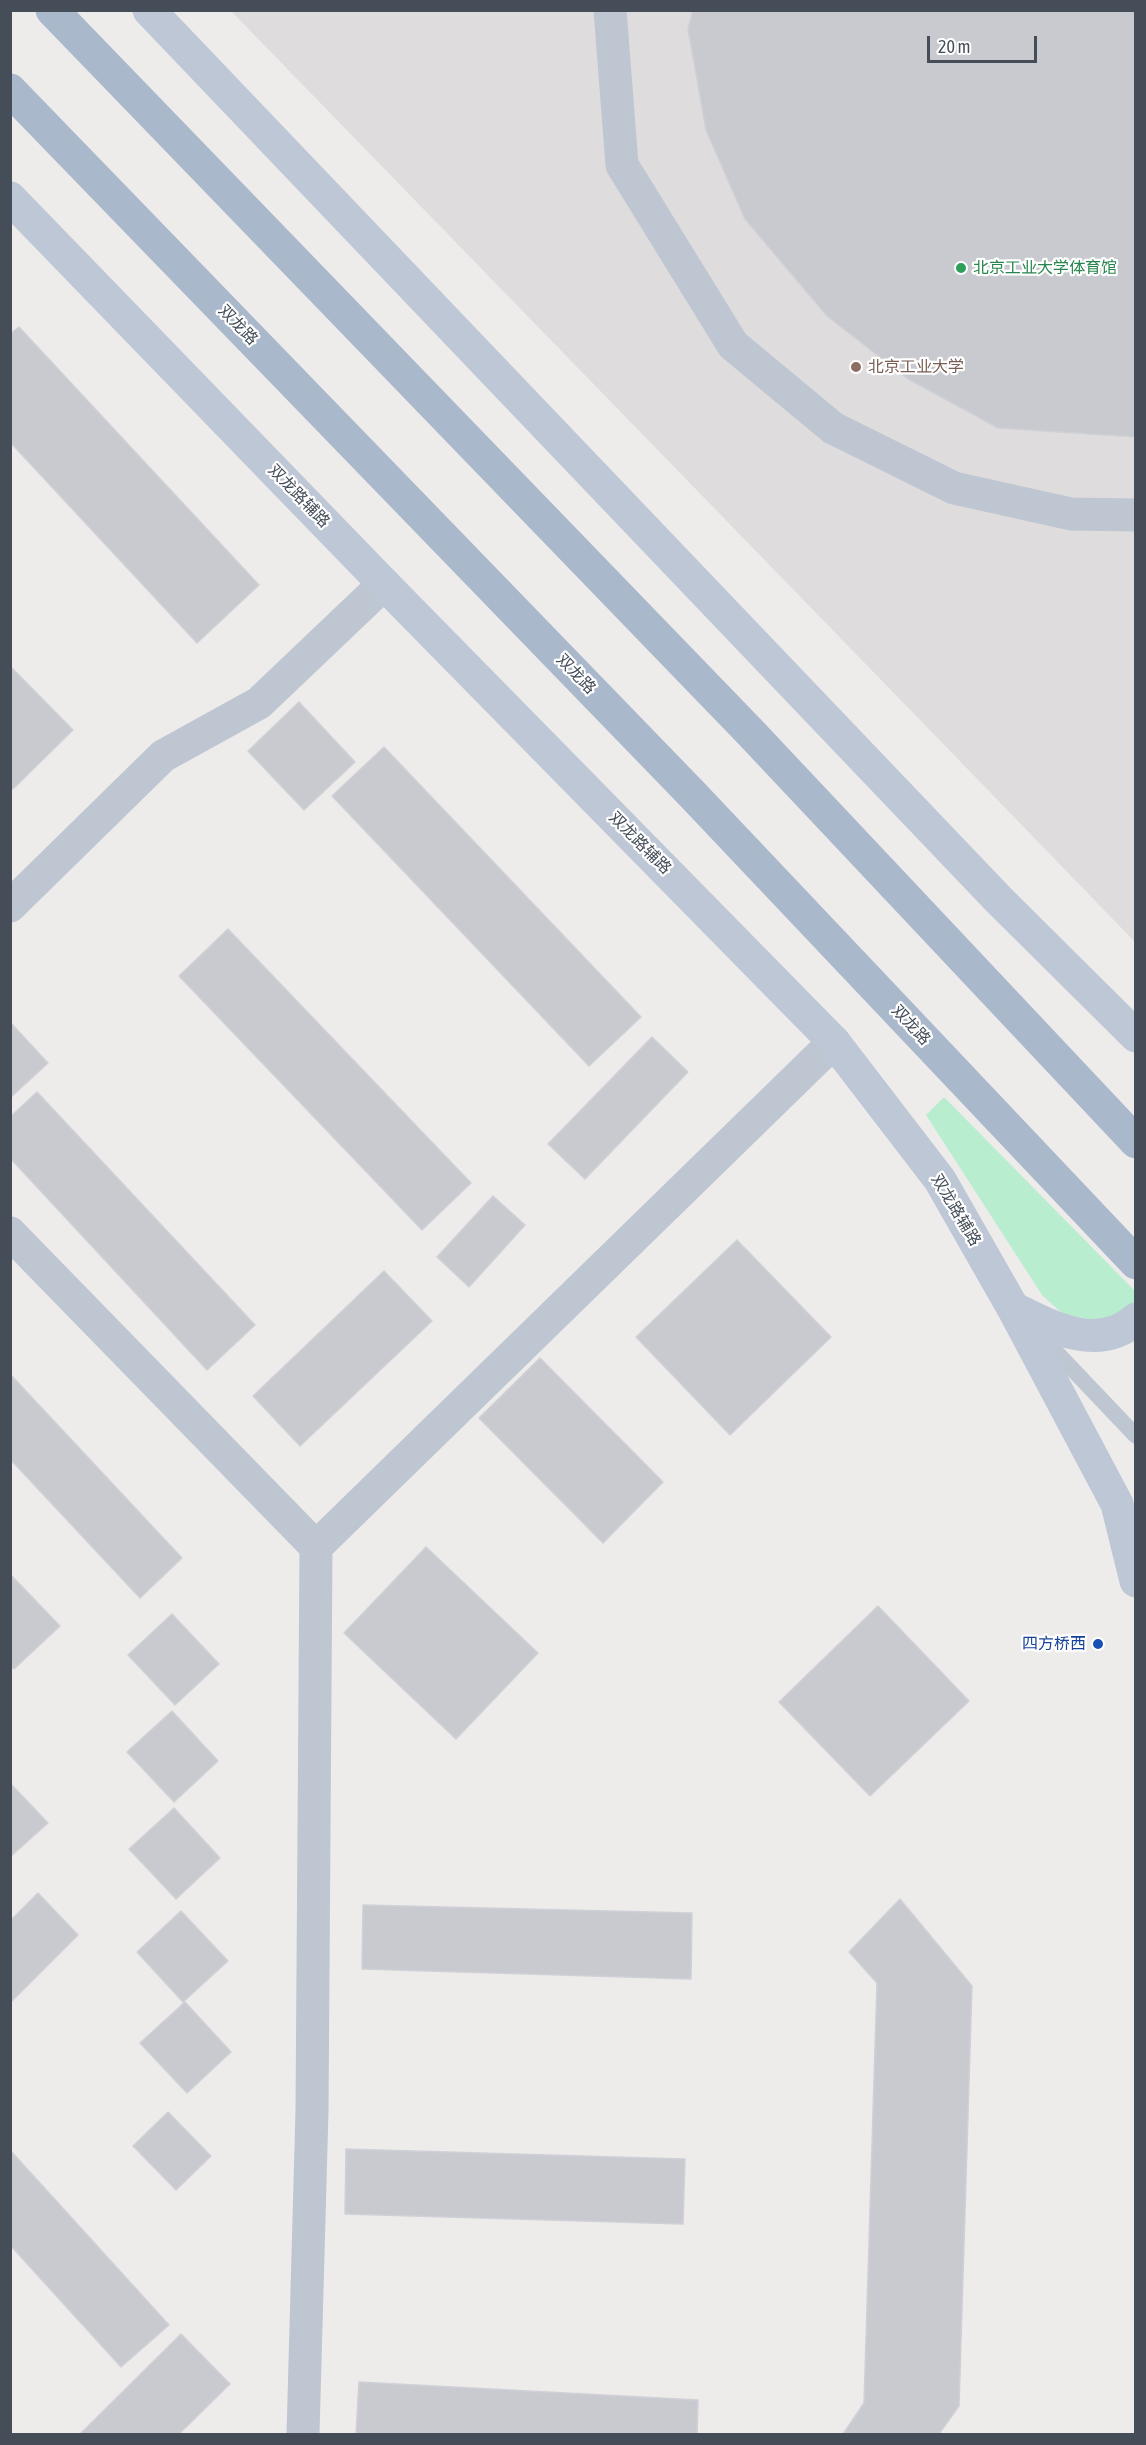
<!DOCTYPE html>
<meta charset="utf-8">
<style>
body{margin:0}
#map{position:relative;width:1146px;height:2445px;overflow:hidden;background:#eeebeb;font-family:"Asap Condensed",sans-serif}
canvas{display:block}
.frame{position:absolute;inset:0;border:12px solid #444d58;pointer-events:none}
.scale{position:absolute;left:927px;top:36px;width:110px;height:27px;box-sizing:border-box;border:3px solid #444d58;border-top:0;padding-left:8px;font-size:18px;line-height:21px;white-space:nowrap;color:#444d58;-webkit-text-stroke:4px #fff;paint-order:stroke}
</style>
<div id="map">
<canvas width="1146" height="2445"></canvas>
<div class="frame"></div>
<div class="scale">20 m</div>
</div>
<script>
const c = document.querySelector('canvas').getContext('2d');
c.lineJoin = 'round';
function fill(path, color) {
  c.fillStyle = color;
  c.fill(path, 'evenodd');
}
function trace(path, color, width, dash) {
  c.strokeStyle = color;
  c.lineWidth = width;
  c.lineCap = dash ? 'butt' : 'round';
  c.setLineDash(dash || []);
  c.stroke(path);
}
function drawText(font, color, halo, rows, align = 'center') {
  c.font = font + ' "Asap Condensed","Noto Sans SC",sans-serif';
  c.lineWidth = 4.5;
  c.setLineDash([]);
  c.textBaseline = 'middle';
  c.strokeStyle = halo;
  c.fillStyle = color;
  for (const [text, x, y, turn = 0] of rows) {
    c.save();
    c.translate(x, y);
    c.rotate((+turn || 0) * Math.PI / 180);
    c.textAlign = isNaN(turn) ? turn : align;
    if (halo) c.strokeText(text, 0, 0);
    c.fillText(text, 0, 0);
    c.restore();
  }
}
fill(new Path2D(`
 M231 11H1135V942L923 723Z`), '#dfdcdd');
fill(new Path2D(`
 M944 1097 1135 1291V1307L1112 1323 1064 1315 1042 1295 926 1115Z`), '#b8edd0');
const building = new Path2D(`
 M693 10H1136V437L998 428 908 379 827 316 745 219 706 130 688 29Z
 M19 327 259 585 197 643 10 442V334Z
 M10 666 73 730 13 789 10 786Z
 M299 702 355 762 304 810 248 751Z
 M384 747 641 1017 589 1066 332 796Z
 M228 929 471 1183 422 1230 179 976Z
 M10 1022 48 1063 10 1098Z
 M652 1037 688 1072 585 1179 548 1144Z
 M37 1092 255 1325 207 1370 10 1158V1117Z
 M493 1196 525 1225 469 1287 437 1257Z
 M737 1240 831 1337 730 1435 636 1337Z
 M384 1271 432 1321 300 1446 253 1396Z
 M540 1358 663 1482 603 1543 479 1418Z
 M10 1374 182 1558 140 1598 10 1459Z
 M426 1547 538 1653 456 1739 344 1633Z
 M10 1574 60 1626 14 1669 10 1666Z
 M878 1606 969 1701 870 1796 779 1702Z
 M172 1614 219 1664 175 1705 128 1655Z
 M172 1711 218 1761 174 1802 127 1752Z
 M10 1783 48 1823 10 1857Z
 M174 1808 220 1858 176 1899 129 1849Z
 M38 1893 78 1935 10 2003V1921Z
 M900 1899 972 1986 959 2406 939 2434H843L864 2403 877 1983 849 1952Z
 M363 1905 692 1913 691 1979 362 1969Z
 M181 1911 228 1961 183 2002 137 1952Z
 M185 2002 231 2052 187 2093 140 2043Z
 M168 2112 211 2156 176 2190 133 2146Z
 M346 2149 685 2159 683 2224 345 2214Z
 M10 2150 169 2325 121 2367 10 2245Z
 M181 2334 230 2384 179 2434H80Z
 M359 2382 698 2400 697 2434H356Z`);
fill(building, '#c8cad0');
trace(building, '#cfd1d7', 1.5);
trace(new Path2D(`
 M1039 1334 1136 1436`), '#bec6d1', 16);
trace(new Path2D(`
 M610 10 622 165 733 345 833 428 954 488 1071 514 1136 515
 M10 906 163 756 259 703 384 584
 M10 1233 316 1547 312 2111 303 2434
 M316 1547 834 1042`), '#bec6d1', 33);
trace(new Path2D(`
 M149 10 999 900 1136 1036
 M10 198 384 584 834 1042 940 1180 1013 1308 1117 1504 1136 1581
 M1013 1308C1051 1327 1099 1353 1136 1319`), '#bdc7d5', 33);
trace(new Path2D(`
 M52 10 750 732 1136 1142
 M10 90 691 793 1136 1263`), '#aab8cb', 33);
for (const [x, y, r, color] of [
 [961,268,6,"#2e9e5b"],
 [856,367,6,"#8d6e63"],
 [1098,1644,6,"#1a4fb4"]
]) {
  const dot = new Path2D();
  dot.arc(x, y, r, 0, 2 * Math.PI);
  c.fillStyle = color;
  c.fill(dot);
  trace(dot, '#fff', 2);
}
drawText('16px', '#27864d', '#fff', [
 ["北京工业大学体育馆",973,268]
], 'left');
drawText('16px', '#444d58', '#fff', [
 ["双龙路",238,325,46],
 ["双龙路辅路",299,496,46],
 ["双龙路",576,674,46],
 ["双龙路辅路",640,843,45],
 ["双龙路",911,1025,47],
 ["双龙路辅路",956,1210,59]
]);
drawText('16px', '#785e54', '#fff', [
 ["北京工业大学",868,367]
], 'left');
drawText('16px', '#164399', '#fff', [
 ["四方桥西",1086,1644]
], 'right');
</script>
